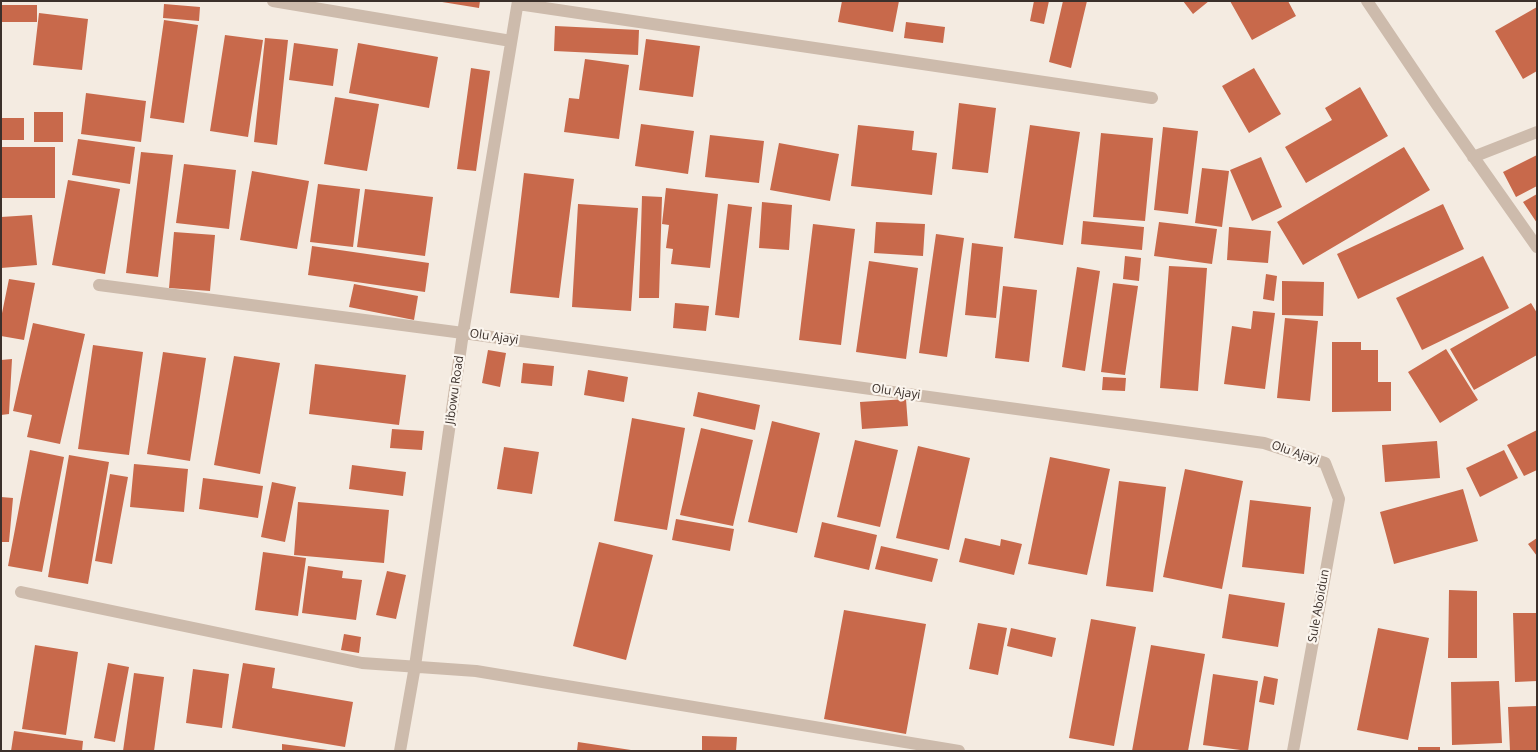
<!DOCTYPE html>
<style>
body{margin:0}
#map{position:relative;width:1538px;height:752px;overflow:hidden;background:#f4ebe1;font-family:"Open Sans",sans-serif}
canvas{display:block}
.frame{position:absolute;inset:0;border:2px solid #3b302b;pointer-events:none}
</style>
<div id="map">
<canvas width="1538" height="752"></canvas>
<div class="frame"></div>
</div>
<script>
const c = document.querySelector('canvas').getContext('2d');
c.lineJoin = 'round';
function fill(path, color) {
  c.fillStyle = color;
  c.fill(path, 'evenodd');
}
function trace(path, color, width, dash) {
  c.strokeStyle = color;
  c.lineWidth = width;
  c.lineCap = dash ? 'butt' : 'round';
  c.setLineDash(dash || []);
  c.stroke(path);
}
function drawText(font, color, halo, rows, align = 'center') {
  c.font = font + ' "Open Sans",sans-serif';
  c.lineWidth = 4.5;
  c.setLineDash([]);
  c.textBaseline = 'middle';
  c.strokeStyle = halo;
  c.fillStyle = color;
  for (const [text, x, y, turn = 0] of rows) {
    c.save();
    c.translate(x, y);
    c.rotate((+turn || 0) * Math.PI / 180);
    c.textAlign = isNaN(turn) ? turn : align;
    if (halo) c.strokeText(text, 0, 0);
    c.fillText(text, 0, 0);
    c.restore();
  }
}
fill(new Path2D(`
 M436 1H480L479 8Z
 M842 1H899L893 32 838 22Z
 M1034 1H1049L1044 24 1030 21Z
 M1063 1H1087L1071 68 1049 62Z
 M1183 1H1209L1193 14Z
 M1230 1H1288L1296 16 1252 40Z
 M164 4 200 7 199 21 163 18Z
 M1 5H37V22H1Z
 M1537 7V71L1523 79 1495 31Z
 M39 13 88 19 82 70 33 65Z
 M164 20 198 25 184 123 150 118Z
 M906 22 945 27 943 43 904 38Z
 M555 26 639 30 638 55 554 51Z
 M225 35 263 40 248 137 210 131Z
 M265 38 288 40 277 145 254 142Z
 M646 39 700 46 693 97 639 90Z
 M294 43 338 49 333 86 289 80Z
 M358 43 438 57 429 108 349 93Z
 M585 59 629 65 619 139 564 132 569 98 579 99Z
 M471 68 490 71 476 171 457 169Z
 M1254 68 1281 114 1249 133 1222 86Z
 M1360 87 1388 136 1306 183 1285 147 1332 120 1325 108Z
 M86 93 146 101 141 142 81 134Z
 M335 97 379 104 367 171 324 164Z
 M959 103 996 108 988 173 952 169Z
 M34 112H63V142H34Z
 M1 118H24V140H1Z
 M641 124 694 131 688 174 635 166Z
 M858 125 914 131 912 150 937 153 932 195 851 186Z
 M1030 125 1080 132 1063 245 1014 238Z
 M1163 127 1198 131 1188 214 1154 210Z
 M1101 133 1153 138 1145 221 1093 217Z
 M710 135 764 141 759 183 705 177Z
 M78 139 135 147 130 184 72 175Z
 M779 143 839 154 830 201 770 190Z
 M1 147H55V198H1Z
 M1404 147 1430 190 1303 265 1277 222Z
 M141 152 173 155 158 277 126 273Z
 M1537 155V186L1516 197 1503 172Z
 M1261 157 1282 207 1252 221 1230 170Z
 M184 164 236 170 229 229 176 223Z
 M1202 168 1229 171 1222 227 1195 223Z
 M252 171 309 181 297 249 240 240Z
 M524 173 574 179 559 298 510 293Z
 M68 180 120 189 105 274 52 265Z
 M318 184 360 189 353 247 310 242Z
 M666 188 718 194 710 268 671 264 673 249 666 248 669 225 662 224Z
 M365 189 433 197 425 256 357 247Z
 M1537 194V223L1523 202Z
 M642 196 662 197 659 298H639Z
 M762 202 792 205 789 250 759 248Z
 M578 204 638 208 631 311 572 307Z
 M728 204 752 207 739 318 715 315Z
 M1443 204 1464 249 1358 299 1337 254Z
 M32 215 37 265 1 268V217Z
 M1083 221 1144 227 1142 250 1081 244Z
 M876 222 925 224 923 256 874 253Z
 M1159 222 1217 229 1212 264 1154 256Z
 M813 224 855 229 841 345 799 340Z
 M1229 227 1271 231 1268 263 1227 260Z
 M174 232 215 235 210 291 169 288Z
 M936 234 964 238 947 357 919 353Z
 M972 243 1003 247 996 318 965 315Z
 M312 246 429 263 425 292 308 275Z
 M1125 256 1141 258 1139 281 1123 279Z
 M1483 256 1509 308 1422 350 1396 298Z
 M869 261 918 268 906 359 856 352Z
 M1169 266 1207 268 1198 391 1160 388Z
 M1077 267 1100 271 1085 371 1062 367Z
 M1266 274 1277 276 1274 301 1263 299Z
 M9 279 35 283 24 340 1 336V318Z
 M1282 281 1324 282 1323 316 1282 315Z
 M1113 283 1138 286 1125 375 1101 372Z
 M354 284 418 296 414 320 349 307Z
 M1003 286 1037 290 1029 362 995 358Z
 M675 303 709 306 706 331 673 328Z
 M1531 303 1537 313V355L1474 390 1450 349Z
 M1253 311 1275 313 1265 389 1224 384 1232 326 1251 329Z
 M1285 318 1318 321 1310 401 1277 398Z
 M33 323 85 334 60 444 27 437 32 415 13 411Z
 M1332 342H1361V350H1378V382H1391V411L1332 412Z
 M93 345 143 352 129 455 78 449Z
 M1446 349 1478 400 1440 423 1408 372Z
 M488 350 506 353 500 387 482 383Z
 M163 352 206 358 190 461 147 454Z
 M234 356 280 363 260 474 214 465Z
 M12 359 9 414 1 415V360Z
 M523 363 554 366 552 386 521 383Z
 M315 364 406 375 399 425 309 414Z
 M588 370 628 377 624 402 584 395Z
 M1103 377 1126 378 1125 391 1102 390Z
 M698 392 760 405 755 430 693 416Z
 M906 399 908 426 862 429 860 402Z
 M632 418 685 428 667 530 614 521Z
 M772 421 820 433 797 533 748 522Z
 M701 428 753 440 733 526 680 515Z
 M392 429 424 431 422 450 390 448Z
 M1537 430V470L1524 476 1507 445Z
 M855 440 898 450 880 527 837 517Z
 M1437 441 1440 478 1385 482 1382 445Z
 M918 446 970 458 949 550 896 538Z
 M504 447 539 452 532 494 497 489Z
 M30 450 64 457 42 572 8 566Z
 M1504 450 1518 478 1480 497 1466 468Z
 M69 455 109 462 88 584 48 577Z
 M1050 457 1110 469 1087 575 1028 564Z
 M134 464 188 469 184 512 130 507Z
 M352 465 406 472 403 496 349 489Z
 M1185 469 1243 481 1222 589 1163 577Z
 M110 474 128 477 112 564 95 561Z
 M203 478 263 486 258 518 199 509Z
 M1119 481 1166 487 1153 592 1106 586Z
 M272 482 296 487 285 542 261 537Z
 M1463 489 1478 541 1394 564 1380 512Z
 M1 497 13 498 9 542H1Z
 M1250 500 1311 507 1304 574 1242 567Z
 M298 502 389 510 384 563 294 555Z
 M676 519 734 529 730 551 672 540Z
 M822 522 877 535 869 570 814 557Z
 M965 538 1000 546 1001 539 1022 544 1014 575 959 562Z
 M1537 538V556L1528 544Z
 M599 542 653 555 626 660 573 646Z
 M881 546 938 559 932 582 875 569Z
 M263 552 306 558 298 616 255 610Z
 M308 566 343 571 342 578 362 580 356 620 302 613Z
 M387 571 406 575 396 619 376 615Z
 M1449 590 1477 591V658H1448Z
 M1229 594 1285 603 1278 647 1222 638Z
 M844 610 926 624 906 734 824 719Z
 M1513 613H1537V681L1515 682Z
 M1091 619 1136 627 1114 746 1069 738Z
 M978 623 1007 628 998 675 969 669Z
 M1011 628 1056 638 1052 657 1007 646Z
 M1378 628 1429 638 1408 740 1357 730Z
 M344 634 361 637 359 653 341 650Z
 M35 645 78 652 66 735 22 729Z
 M1151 645 1205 654 1188 751H1132Z
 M108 663 129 667 115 742 94 738Z
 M243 663 275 668 272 688 353 702 345 747 232 728Z
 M193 669 229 674 222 728 186 723Z
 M134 673 164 677 154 751H123Z
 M1213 674 1258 681 1248 751 1203 745Z
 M1264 676 1278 679 1274 705 1259 702Z
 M1499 681 1502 743 1452 745 1451 682Z
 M1537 706V751H1510L1508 707Z
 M14 731 83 741 82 751H11Z
 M702 736 737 737 736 751H702Z
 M578 742 631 750V751H577Z
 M282 744 328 750V751H282Z
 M1418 747H1440V751H1418Z`), '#c8694b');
trace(new Path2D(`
 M273 1 511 41
 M1367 1 1437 105 1537 247
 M518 4 1152 98
 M1473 157 1537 132
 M99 285 463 333 1264 443 1325 463 1339 499 1293 751
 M21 592 362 663 476 671 959 751
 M400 751 415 666 463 333 518 1`), '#cdbbac', 12);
drawText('12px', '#3b302b', '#fbf5ee', [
 ["Olu Ajayi",494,337,8],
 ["Jibowu Road",455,390,-82],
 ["Olu Ajayi",896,392,8],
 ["Olu Ajayi",1295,453,19],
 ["Sule Aboidun",1319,606,-80]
]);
</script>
